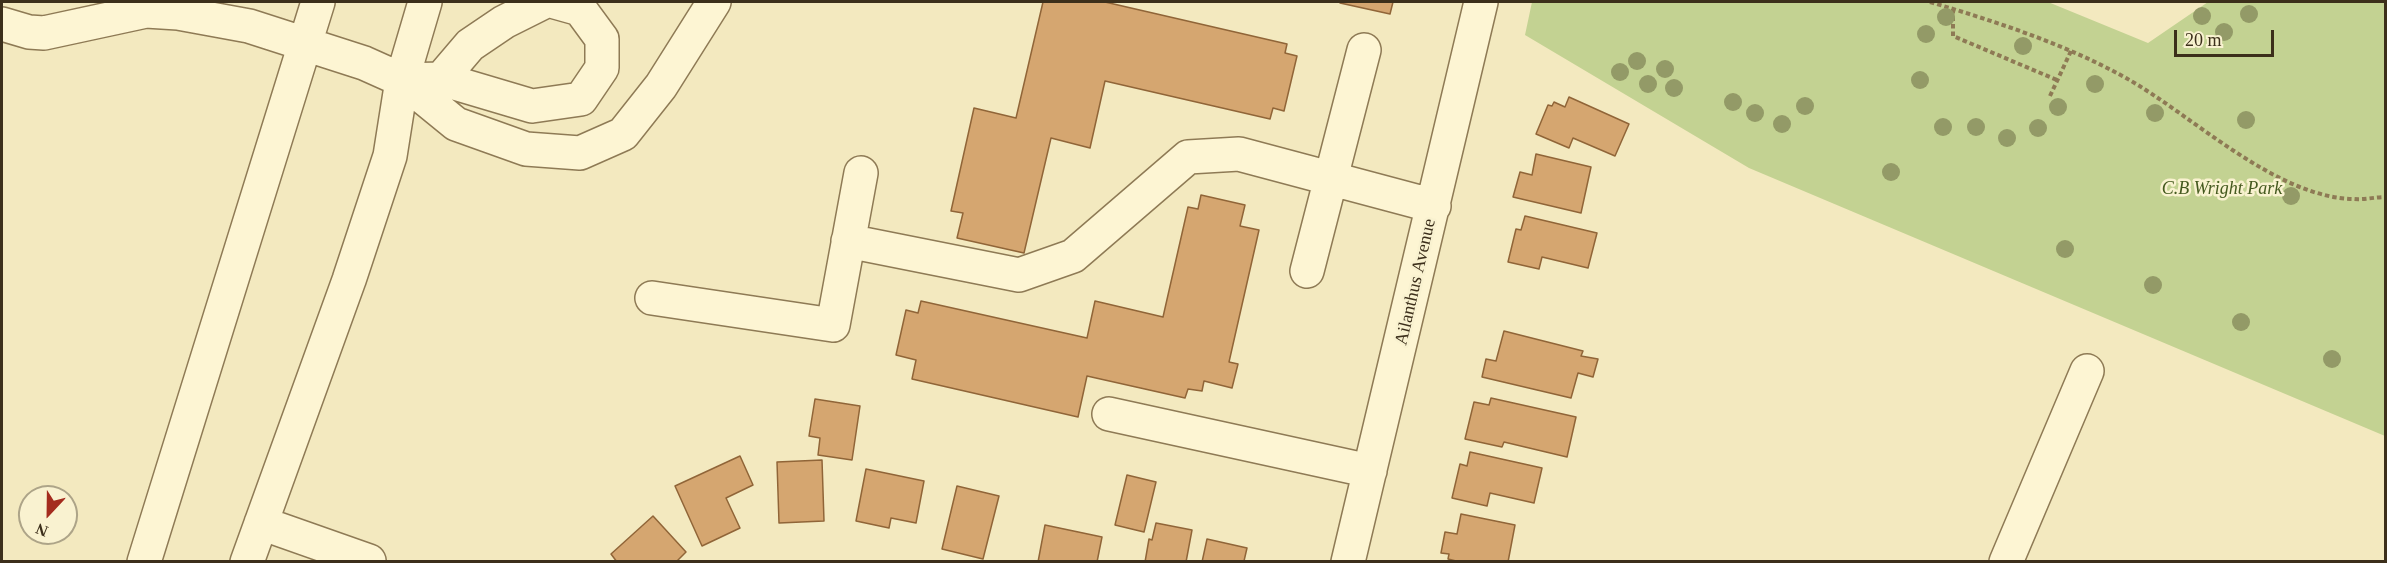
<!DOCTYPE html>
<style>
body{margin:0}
#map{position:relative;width:2387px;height:563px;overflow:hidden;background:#f3e9bf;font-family:Georgia,serif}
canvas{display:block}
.frame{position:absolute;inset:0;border:3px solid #3c2f1b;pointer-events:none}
.north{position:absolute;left:18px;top:485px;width:60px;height:60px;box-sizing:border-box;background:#f9f2d0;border:2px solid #ada488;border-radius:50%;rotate:202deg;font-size:16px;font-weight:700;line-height:24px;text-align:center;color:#3c2f1b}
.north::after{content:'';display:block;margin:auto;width:21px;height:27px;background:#a42c1e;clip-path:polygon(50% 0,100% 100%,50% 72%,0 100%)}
.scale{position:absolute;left:2174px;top:30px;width:100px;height:27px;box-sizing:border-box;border:3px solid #3c2f1b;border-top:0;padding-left:8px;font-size:18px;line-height:21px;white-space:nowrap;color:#3c2f1b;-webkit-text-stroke:4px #f9f2d0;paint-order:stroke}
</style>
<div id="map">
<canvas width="2387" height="563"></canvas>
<div class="frame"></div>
<div class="north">N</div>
<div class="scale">20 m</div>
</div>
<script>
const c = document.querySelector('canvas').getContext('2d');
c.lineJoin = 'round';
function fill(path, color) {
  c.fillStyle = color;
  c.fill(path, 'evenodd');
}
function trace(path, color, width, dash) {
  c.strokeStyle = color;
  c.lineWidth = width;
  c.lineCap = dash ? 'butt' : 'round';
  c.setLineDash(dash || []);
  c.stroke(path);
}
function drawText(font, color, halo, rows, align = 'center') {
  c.font = font + ' Georgia,serif';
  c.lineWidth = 5;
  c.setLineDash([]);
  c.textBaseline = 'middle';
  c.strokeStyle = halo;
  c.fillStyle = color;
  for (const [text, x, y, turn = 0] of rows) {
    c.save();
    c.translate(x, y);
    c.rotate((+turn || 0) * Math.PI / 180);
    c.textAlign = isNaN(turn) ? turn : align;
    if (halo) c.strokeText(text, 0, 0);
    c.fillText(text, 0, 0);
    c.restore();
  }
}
fill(new Path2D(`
 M1532 2H2048L2148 43 2208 2H2385V436L1749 168 1525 35Z`), '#c3d292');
const building = new Path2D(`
 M1043 2H1105L1287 44 1285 53 1297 56 1284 111 1273 108 1270 119 1105 81 1090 148 1051 138 1024 253 957 238 963 213 951 211 974 108 1016 118Z
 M1340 2H1393L1390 14 1340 3Z
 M1569 97 1629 124 1615 156 1573 138 1569 148 1536 134 1548 105 1552 106 1554 102 1565 107Z
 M1536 154 1591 167 1581 213 1513 197 1520 172 1532 175Z
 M1201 195 1245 205 1240 226 1259 230 1229 362 1238 364 1232 388 1204 381 1202 391 1188 389 1185 398 1087 376 1078 417 912 379 916 360 896 355 906 310 918 313 921 301 1087 338 1095 301 1163 317 1188 207 1198 209Z
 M1525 216 1597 233 1588 268 1542 257 1539 269 1508 262 1516 229 1521 230Z
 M1504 331 1583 351 1581 356 1598 359 1593 377 1578 373 1571 398 1482 377 1486 359 1496 361Z
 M1491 398 1576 417 1567 457 1504 442 1502 447 1465 439 1474 402 1489 405Z
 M815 399 860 406 852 460 818 455 820 438 809 436Z
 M1470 452 1542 468 1534 503 1490 493 1487 506 1452 498 1460 464 1467 466Z
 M740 456 753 485 726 498 740 528 702 546 675 486Z
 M822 460 824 521 779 523 777 462Z
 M866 469 924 481 916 523 891 518 889 528 856 521Z
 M1127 475 1156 482 1144 532 1115 525Z
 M957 486 999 496 983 559 942 549Z
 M1461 514 1515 525 1508 562H1460L1448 559 1449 554 1441 553 1445 532 1457 534Z
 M653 516 686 552 676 562H617L611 554Z
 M1156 523 1192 530 1186 562H1145L1149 539 1152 540Z
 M1045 525 1102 537 1097 562H1038Z
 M1207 539 1247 548 1244 561 1245 562H1202Z`);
fill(building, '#d5a670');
trace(building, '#906538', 1.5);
const minor = new Path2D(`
 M2 24 29 32 44 33 146 11 178 13 249 26 364 63 402 80 456 124 526 149 580 153 623 134 661 86 714 2
 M441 79 470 45 504 22 544 2
 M402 80 441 79 532 106 581 99 602 68V39L580 9 555 2
 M848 241 1019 275 1073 256 1188 157 1239 154 1434 206
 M1307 271 1364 50
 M652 298 833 325 861 173
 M1109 414 1370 471
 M261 523 369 561
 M144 562 318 2
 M247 562 349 280 390 156 402 80 425 2
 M1348 562 1481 2
 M2006 562 2087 371`);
trace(minor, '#8e7a55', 36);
trace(new Path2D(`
 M1930 2C1997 22 2065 44 2126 78 2192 115 2276 198 2354 199 2364 200 2375 197 2386 197
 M1953 9V36L2057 80
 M2050 96 2071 51`), '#8e7a55', 4, [4.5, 3]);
trace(minor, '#fdf5d3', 33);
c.fillStyle = '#939a67';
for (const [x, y] of [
 [2249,14],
 [2202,16],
 [1946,17],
 [2224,32],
 [1926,34],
 [2023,46],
 [1637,61],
 [1665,69],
 [1620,72],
 [1920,80],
 [1648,84],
 [2095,84],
 [1674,88],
 [1733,102],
 [1805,106],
 [2058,107],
 [1755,113],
 [2155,113],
 [2246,120],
 [1782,124],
 [1943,127],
 [1976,127],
 [2038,128],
 [2007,138],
 [1891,172],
 [2291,196],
 [2065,249],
 [2153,285],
 [2241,322],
 [2332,359]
]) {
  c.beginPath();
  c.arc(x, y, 9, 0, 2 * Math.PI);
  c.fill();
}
drawText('italic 18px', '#455a1f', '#f9f2d0', [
 ["C.B Wright Park",2222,189]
]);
drawText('18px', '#3c2f1b', '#f9f2d0', [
 ["Ailanthus Avenue",1416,282,-77]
]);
</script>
